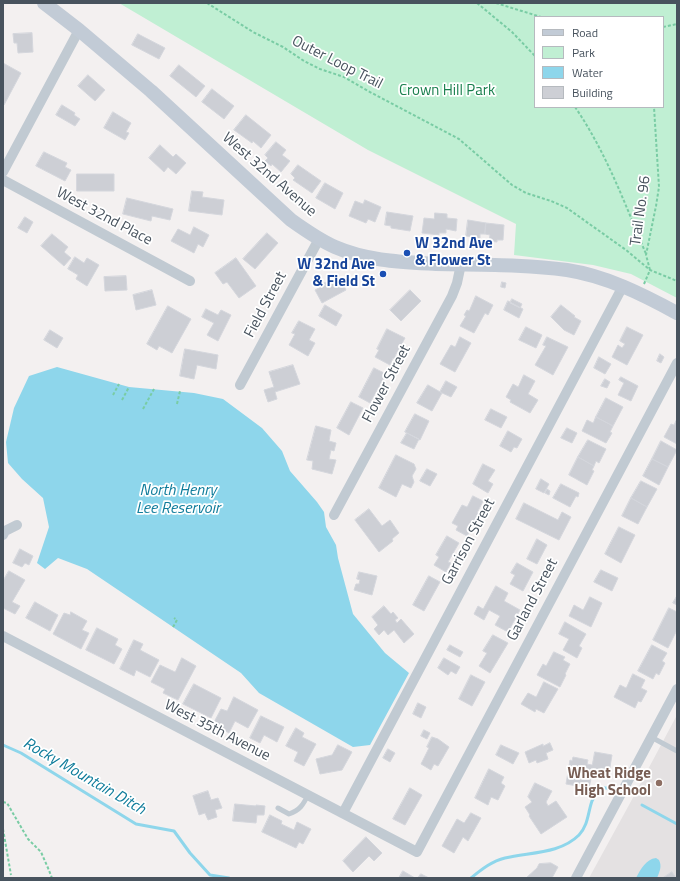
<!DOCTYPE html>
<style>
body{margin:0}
#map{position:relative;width:680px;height:881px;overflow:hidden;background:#f3f0f0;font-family:"Titillium Web",sans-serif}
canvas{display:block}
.frame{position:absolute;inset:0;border:4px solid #48535e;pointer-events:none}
.legend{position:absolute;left:534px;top:16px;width:130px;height:92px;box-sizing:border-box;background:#fff;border:1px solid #b6babf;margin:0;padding:5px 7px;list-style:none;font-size:12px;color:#48535e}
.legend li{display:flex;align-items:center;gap:8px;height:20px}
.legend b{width:20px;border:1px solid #b6babf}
</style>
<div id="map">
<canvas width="680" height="881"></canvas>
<div class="frame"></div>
<ul class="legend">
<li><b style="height:5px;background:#c2cbd6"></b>Road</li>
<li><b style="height:11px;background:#c0efd3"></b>Park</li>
<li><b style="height:11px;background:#8ed6eb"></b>Water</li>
<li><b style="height:11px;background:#cdcfd5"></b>Building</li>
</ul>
</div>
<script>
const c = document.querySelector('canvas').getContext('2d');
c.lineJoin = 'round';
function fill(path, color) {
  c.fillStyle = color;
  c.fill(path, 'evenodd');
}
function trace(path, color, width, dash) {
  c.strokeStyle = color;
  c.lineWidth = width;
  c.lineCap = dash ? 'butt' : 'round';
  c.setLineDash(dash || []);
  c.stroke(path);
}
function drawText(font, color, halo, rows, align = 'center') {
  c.font = font + ' "Titillium Web",sans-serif';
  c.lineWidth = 3.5;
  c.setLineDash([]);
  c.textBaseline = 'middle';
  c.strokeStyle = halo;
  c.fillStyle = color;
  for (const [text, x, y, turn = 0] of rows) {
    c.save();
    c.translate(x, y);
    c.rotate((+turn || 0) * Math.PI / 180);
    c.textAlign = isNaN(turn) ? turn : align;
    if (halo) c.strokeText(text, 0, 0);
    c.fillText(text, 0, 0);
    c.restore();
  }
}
fill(new Path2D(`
 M677 715V878H589L629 805Z`), '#e4e1e2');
fill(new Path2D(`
 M119 3H677V298L631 274 593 265 514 255 516 224 368 150ZM535 17H663V107H535Z`), '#c0efd3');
fill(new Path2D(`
 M57 367 129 387 194 393 223 399 262 428 282 451 290 471 317 502 324 512 326 527 336 545 338 558 353 614 385 653 409 673 370 745 353 747 259 693 241 673 87 569 58 558 45 569 37 563 49 527 43 498 22 479 8 463 6 442 14 408 29 376Z
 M656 858 659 860C662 866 660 871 657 878H636C640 870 646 859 656 858Z`), '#8ed6eb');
trace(new Path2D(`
 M3 745 21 753 136 824 174 831 190 853 210 875 229 878
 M642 805 677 824
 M471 878C481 870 492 861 505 858 530 852 560 854 579 835 588 826 588 812 592 801 594 797 598 792 601 788H612`), '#8ed6eb', 3);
const building = new Path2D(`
 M32 33 33 52 18 53 17 43H14L13 34Z
 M138 34 165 48 159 59 132 45Z
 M3 63 21 73 4 105H3Z
 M179 65 205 86 196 97 170 76Z
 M88 75 105 90 95 101 78 86Z
 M212 89 234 106 224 119 202 102Z
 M62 105 75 113 74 115 80 119 75 126 56 115Z
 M113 112 131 123 126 132 129 133 125 140 104 128Z
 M246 115 271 135 261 148 253 141 252 143 234 130Z
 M276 142 286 150 282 155 290 161 281 172 272 164 271 166 265 161 268 158 265 155Z
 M160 145 173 157 176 154 186 163 176 174 168 167 164 172 149 158Z
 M44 152 67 163 65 167 71 170 65 181 36 166Z
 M298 165 321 181 312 193 293 180 295 178 291 174Z
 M77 174H114V191H77Z
 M325 183 343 193 335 209 316 198Z
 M192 191 203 192 202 197 224 200 222 215 189 211Z
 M127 198 173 209 170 220 152 216 151 221 123 214Z
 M365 200 381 207 375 222 368 219 366 223 349 216 355 201 363 204Z
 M387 212 413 216 410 231 391 228V226L385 225Z
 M435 213 447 214V218L457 219 456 231 446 229V233H439V235L422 233 424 218 434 219Z
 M25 217 33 222 27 233 18 228Z
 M468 220 486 223 485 234H480V240L472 239V237L466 236Z
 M486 223 504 225 503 240H497V242L489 241 490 235 485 234Z
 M194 227 209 235 203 247 198 244 194 253 171 241 178 229 190 235Z
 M267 233 278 243 255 269 243 259Z
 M52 234 68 247 64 252 71 258 64 266 41 246Z
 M75 257 84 263 87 258 99 265 87 286 76 279 78 275 68 269Z
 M236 258 256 286 239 298 227 282 223 284 215 273Z
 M126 276 127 290 105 291 104 277Z
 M340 278 346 290 322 303 315 290 323 286 322 284 331 280 332 282Z
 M502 282 506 283 505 288 501 287Z
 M152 290 156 305 136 310 133 295Z
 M410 290 421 301 401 321 390 310Z
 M476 296 493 305 488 315 485 313 474 333 460 326 466 316 464 315 467 310 469 311Z
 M512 299 522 304 520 308 510 303Z
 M508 301 523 309 519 318 504 310Z
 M325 305 342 315 336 326 319 316Z
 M561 305 575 316 574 317 581 321 574 335 564 330 551 317Z
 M168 306 191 319 172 353 159 346 157 350 147 344Z
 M206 309 218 315 221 310 231 315 218 341 207 335 214 323 202 317Z
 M299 321 315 329 309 340 315 343 308 356 289 345 295 334 292 333Z
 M526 327 542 335 536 348 519 340Z
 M627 327 643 335 627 365 612 357 618 345 622 348 625 344 620 341Z
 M387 329 405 338 395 356 397 357 395 359 393 358 390 365 375 357 379 350 377 349Z
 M50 330 63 338 57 348 44 340Z
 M460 337 471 343 455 372 440 364 451 345 455 347Z
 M547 337 568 347 553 375 535 365 546 346 543 345Z
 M185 349 218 355 216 369 197 365 194 379 180 376Z
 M660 354 664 357 661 363 657 361Z
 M599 357 611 364 605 374 594 368Z
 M293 365 300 384 275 392 277 399 268 402 264 390 274 387 269 372Z
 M374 368 386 374 370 403 359 397Z
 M524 375 535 381 528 394 538 400 530 413 510 402 511 400 506 397 513 384 518 387Z
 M621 377 638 386 631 401 618 395 624 383 619 380Z
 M605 379 610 382 607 388 601 386Z
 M446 381 457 387 451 397 440 392Z
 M428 385 442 393 432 411 417 403Z
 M606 398 623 407 613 426 596 417Z
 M351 402 363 408 349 435 337 428Z
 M491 409 507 417 501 428 485 420Z
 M415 414 429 421 420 440 405 432Z
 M596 417 613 426 610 432 612 433 606 443 582 431 587 420 593 423Z
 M676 421 677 422V444L664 437 671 424 674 425Z
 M316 426 331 430 329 441 336 443 334 451 331 450 329 459 336 460 332 474 312 469 313 461 307 460Z
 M567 428 577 433 572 443 561 438Z
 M508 431 522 439 517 448 514 447 511 452 500 446Z
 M407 433 419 439 414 449 401 443Z
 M588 440 606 449 599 463 596 461 594 466 578 457Z
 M661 441 677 450 668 467 652 459Z
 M396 455 414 464 416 469 412 476 414 482 411 488 402 484 396 497 379 488Z
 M578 457 594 466 592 470 594 471 587 485 569 475Z
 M652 459 668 467 659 485 643 476Z
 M483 464 495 470 488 481 493 484 488 493 473 484Z
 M427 469 437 474 430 486 420 481Z
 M541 479 549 484 544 493 536 489Z
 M641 481 657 489 647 507 631 498Z
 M561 484 579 493 578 497 576 496 570 507 553 498Z
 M547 489 550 491 549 495 545 493Z
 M473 496 483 501 477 513 479 514 467 536 456 530 458 526 452 523 462 505 467 507Z
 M631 498 647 507 638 524 622 516Z
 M524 503 558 520 562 512 571 517 559 540 516 519Z
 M369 509 382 526 390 520 399 533 392 539 393 541 379 552 355 520Z
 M619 527 635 535 621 563 605 554Z
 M447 536 459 543 448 562 451 563 446 572 434 565 439 557 436 555Z
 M537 539 547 545 537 564 527 559Z
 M20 549 33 556 29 565 25 563 22 567 13 563Z
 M517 563 533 572 523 591 510 584 515 575 511 573Z
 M601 570 618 578 612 591 594 582Z
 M9 571 25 580 12 602 20 606 15 614 3 608V581Z
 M359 572 377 576 372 595 354 590 356 584H359L360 580 357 579Z
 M429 576 440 582 424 611 413 605Z
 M496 586 508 593 504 601 520 610 508 632 495 625 500 616 489 610 484 620 474 614 478 606 483 609Z
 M677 596V605L673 603Z
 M590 597 602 603 591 627 569 616 574 605 583 610Z
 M35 602 58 615 50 631 26 618Z
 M384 606 391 614 393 612 398 618 395 620 397 623 401 619 414 634 404 643 394 630 388 635 384 630 379 635 374 629 378 625 372 617Z
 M669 608 677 612V630L668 648 653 640Z
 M71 612 87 621 82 630 89 633 81 649 53 634 64 613 70 615Z
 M565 622 586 634 579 646 582 648 577 658 563 650 569 639 559 634Z
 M97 628 118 639 115 645 122 649 114 664 86 650Z
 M493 635 508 643 490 673 479 666 487 653 483 651Z
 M134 640 143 644 140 650 159 660 150 677 136 670 134 676 120 669Z
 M450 645 463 652 460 657 447 650Z
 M652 645 667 653 662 661 665 663 659 675 656 673 653 679 638 671Z
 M554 652 565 657 563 660 570 664 565 674 566 675 560 687 537 675 543 664 546 666Z
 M182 658 196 666 178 700 163 693 165 689 151 682 160 665 175 672Z
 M444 658 460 667 456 674 451 671 448 675 438 668Z
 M633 674 645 680 641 688 647 691 641 702 638 701 635 708 614 697 620 685 626 688Z
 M471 675 485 682 472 706 459 699Z
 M544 682 558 689 544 713 536 709 535 712 521 704 528 693 536 697Z
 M194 684 221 698 211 718 183 704Z
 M234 697 258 710 248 728 235 721 229 733 213 724 221 709 227 711Z
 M418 703 426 707 421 718 413 714Z
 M261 716 284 727 277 742 264 735 260 743 250 738Z
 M296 728 304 733 302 737 316 744 304 766 294 761 298 752 286 746Z
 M424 730 430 733 427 739 421 736Z
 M432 737 438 739 449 747 438 766 434 764 431 770 421 764 429 748 427 747Z
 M550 743 553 750 546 753 548 759 537 763 536 760 529 763 525 752 543 744V746Z
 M338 745 352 752 342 770 320 774 316 759 332 755Z
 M501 745 519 753 513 764 496 755Z
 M388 749 395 753 390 762 383 758Z
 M595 752 612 755 609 773 593 770 589 788 566 784 570 760 572 761 573 757 588 760 587 764 592 765Z
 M489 769 504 777 501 783 505 786 498 800 491 797 488 805 475 798Z
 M535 783 552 791 546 802 548 806 556 801 567 817 541 834 529 816 530 815 525 807 532 802 528 797Z
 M410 788 422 795 405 825 393 819Z
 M208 791 211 800 218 798 222 808 215 810 217 817 208 820 205 813 199 815 193 796Z
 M235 804 256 806V805L265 806 264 815H257L256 823 233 821Z
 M471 813 481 818 468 841 463 837 454 853 442 846 457 819 464 823Z
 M270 815 282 821 281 824 294 830 297 822 311 829 303 844 299 842 296 848 262 832Z
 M366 837 382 853 374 861 369 856 353 872 343 861Z
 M551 863 558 867 552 878H526L537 868 539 864Z
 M403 871 415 878H399Z
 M672 872 676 878H663Z
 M421 874 429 878H418Z`);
fill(building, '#cdcfd5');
trace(building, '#d4d6dc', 1);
trace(new Path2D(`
 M207 3 253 32 283 47 304 61 320 69 344 77 368 91 459 139 512 185 526 193 551 201 567 208 626 250 650 270 677 281
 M477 3 512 32 535 56
 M496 3 541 17
 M663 27 677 24
 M575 107C606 152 625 204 646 254
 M650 270 646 255 656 206 659 187 654 107
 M644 284 650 270
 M113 395 119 384
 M122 400 129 387
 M177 404 180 391
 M143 409 154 389
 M173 627 177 620 174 618
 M3 802 7 803 28 839 41 852 48 868 52 878
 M3 829 11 875`), '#79cca4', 2, [3, 2]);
trace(new Path2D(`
 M651 737 677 751
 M278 808 289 814C300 810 303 805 308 795`), '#c1cad2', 5);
trace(new Path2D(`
 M3 172 79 30
 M3 180 190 281
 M240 385 319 239
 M334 515 452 296 457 283 461 264
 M3 535 5 531 17 525
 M3 636 417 852 677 363
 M343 813 623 286
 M576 878 677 689`), '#c1cad2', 10);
trace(new Path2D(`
 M44 3 79 30 151 91 291 220C305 230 319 240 335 247 367 261 402 262 436 264 480 265 524 264 567 270 606 276 642 294 677 313`), '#c2cbd6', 14);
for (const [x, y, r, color] of [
 [407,253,4,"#1a4fb4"],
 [383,274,4,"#1a4fb4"],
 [659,783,4,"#8d6e63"]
]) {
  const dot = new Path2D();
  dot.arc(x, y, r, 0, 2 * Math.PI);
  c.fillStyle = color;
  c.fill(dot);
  trace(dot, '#fff', 1.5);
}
drawText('15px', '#48535e', '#fff', [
 ["Outer Loop Trail",337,63,27],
 ["West 32nd Avenue",269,175,41],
 ["Trail No. 96",641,211,-82],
 ["West 32nd Place",104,217,28],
 ["Field Street",266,305,-62],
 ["Flower Street",387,384,-62],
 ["Garrison Street",469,542,-62],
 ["Garland Street",533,600,-62],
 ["West 35th Avenue",217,731,27]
]);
drawText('15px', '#197f4d', '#fff', [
 ["Crown Hill Park",447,91]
]);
drawText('bold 15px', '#164399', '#fff', [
 ["W 32nd Ave",415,244],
 ["& Flower St",415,261],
 ["W 32nd Ave",375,265,"right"],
 ["& Field St",375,282,"right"]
], 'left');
drawText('bold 15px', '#785e54', '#fff', [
 ["Wheat Ridge",651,774],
 ["High School",651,791]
], 'right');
drawText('italic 16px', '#0f7c9b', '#fff', [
 ["North Henry",178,491],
 ["Lee Reservoir",178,509],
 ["Rocky Mountain Ditch",84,777,30]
]);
</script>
